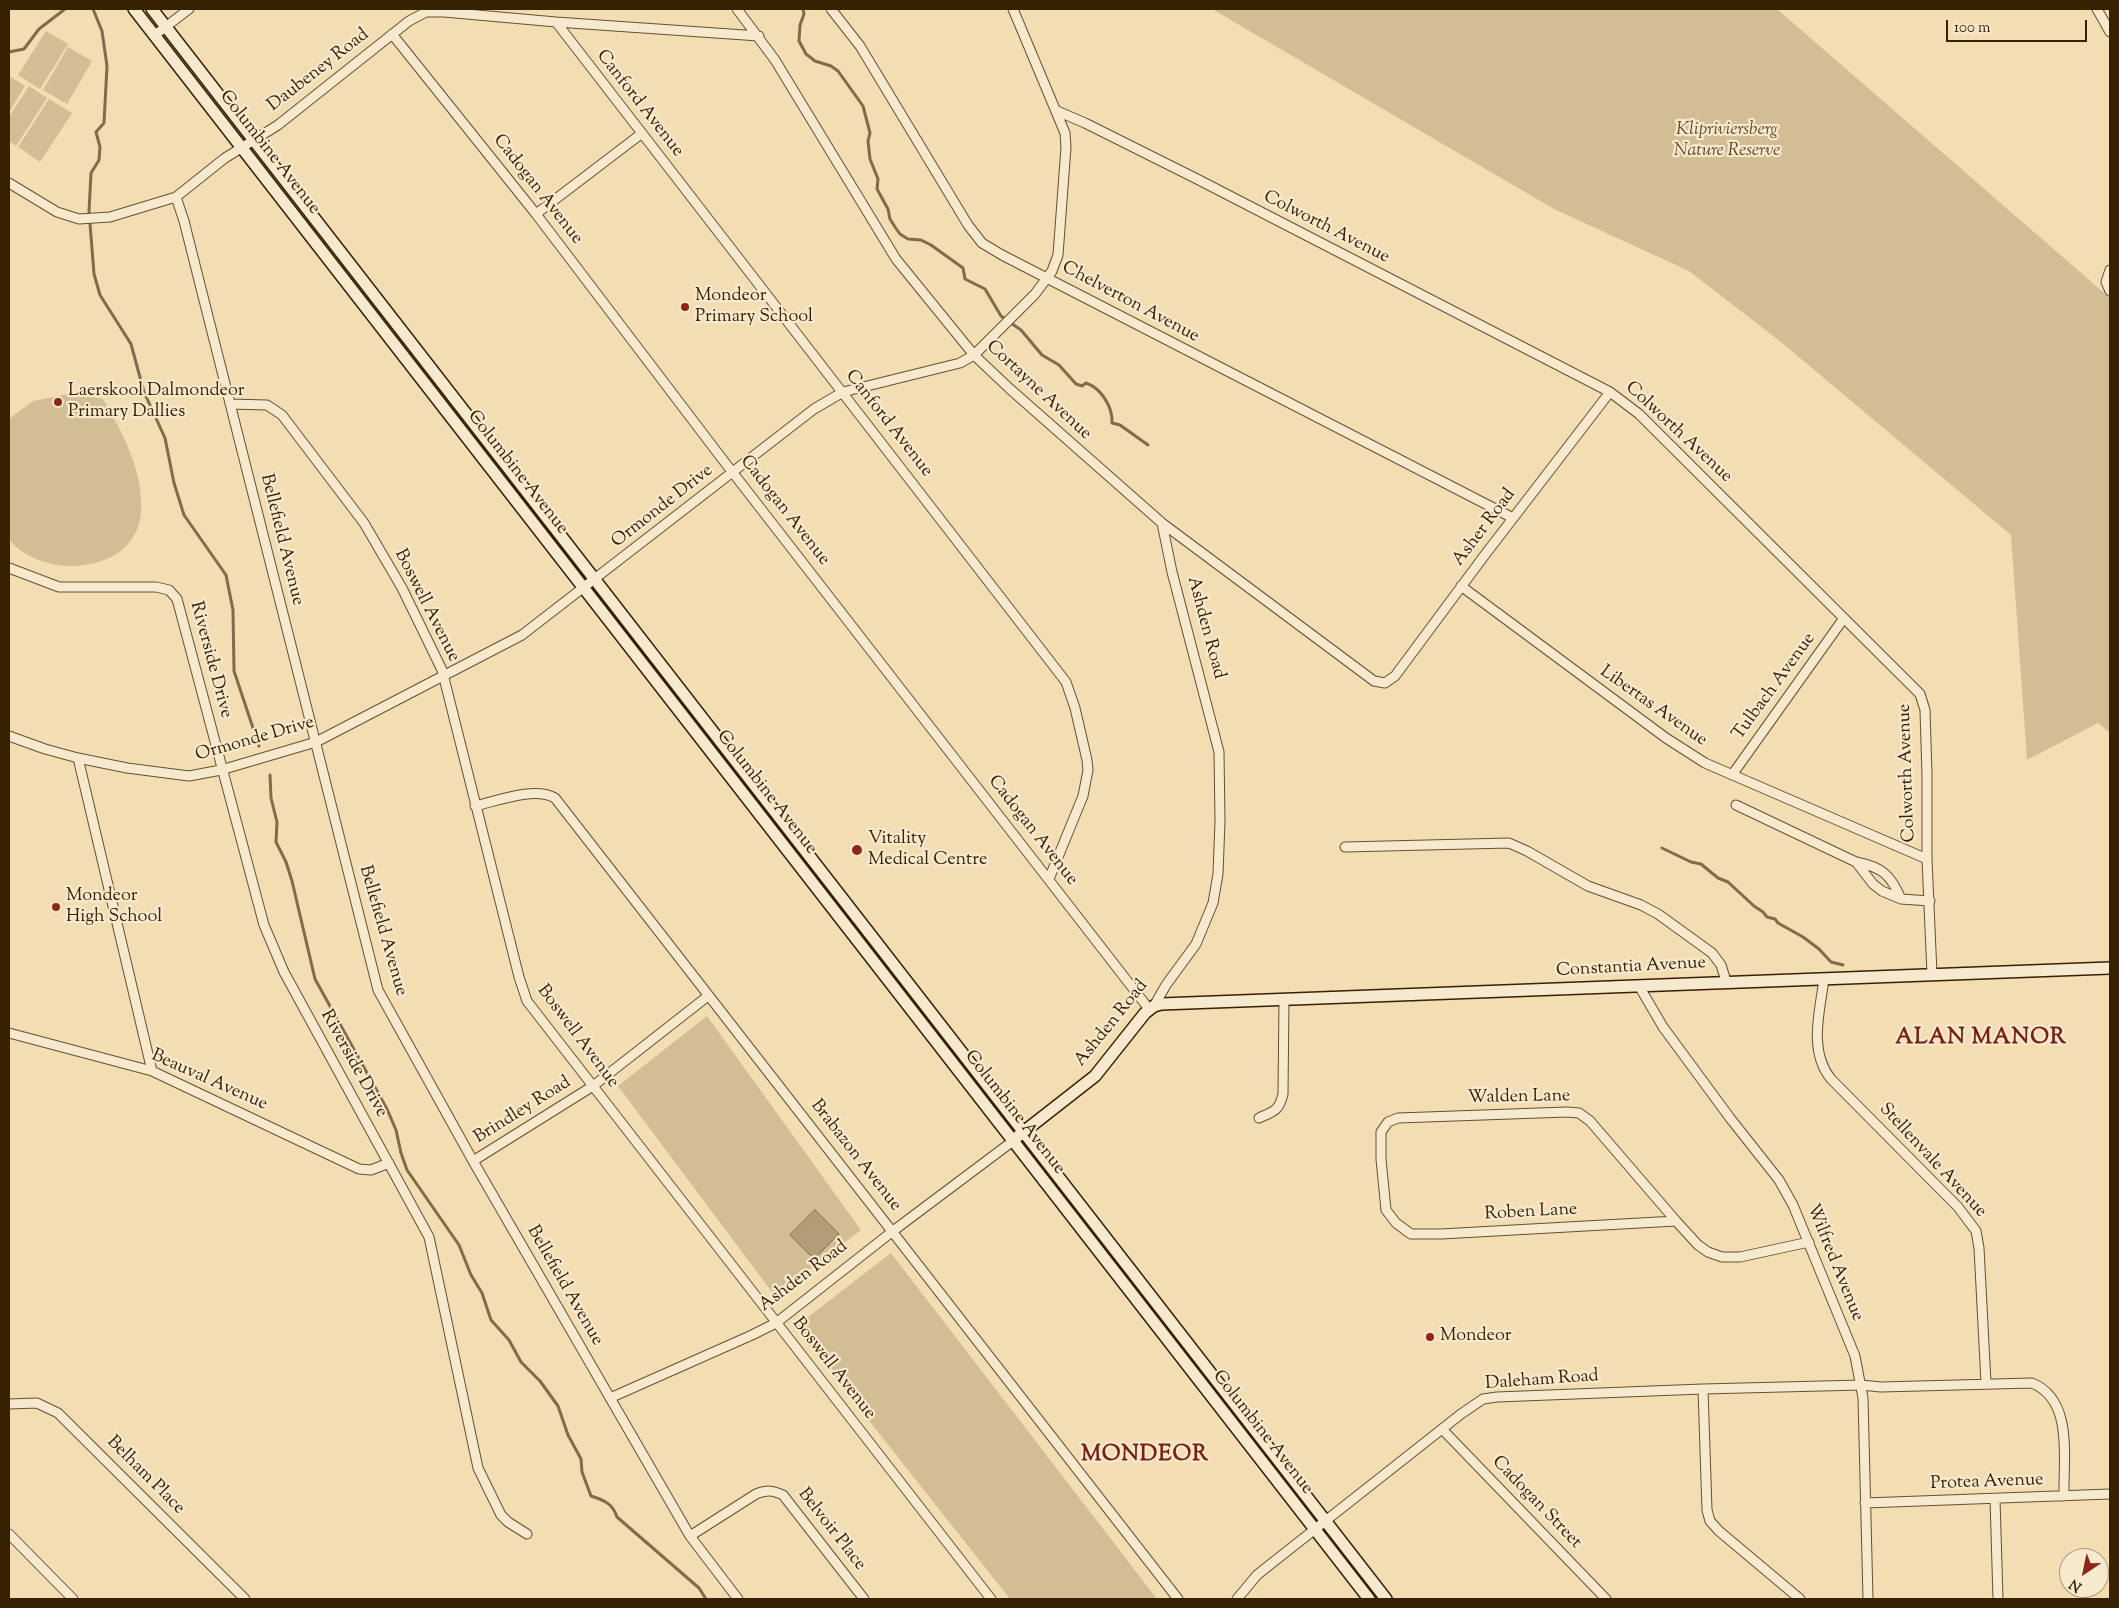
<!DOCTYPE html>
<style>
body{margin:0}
#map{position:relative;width:2119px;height:1608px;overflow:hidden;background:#f3ddb3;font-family:"Sorts Mill Goudy",serif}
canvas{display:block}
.frame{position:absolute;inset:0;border:10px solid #362103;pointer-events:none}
.north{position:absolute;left:2059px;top:1548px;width:50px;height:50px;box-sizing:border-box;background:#f7e9ce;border:1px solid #aa997d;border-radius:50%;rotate:214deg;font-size:14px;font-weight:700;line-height:20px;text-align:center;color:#362103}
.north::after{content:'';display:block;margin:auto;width:18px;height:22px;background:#8f2418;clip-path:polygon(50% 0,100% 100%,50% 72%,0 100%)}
.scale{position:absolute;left:1946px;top:20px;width:141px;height:22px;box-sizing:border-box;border:2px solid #362103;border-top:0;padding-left:6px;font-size:15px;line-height:18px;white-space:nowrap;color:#362103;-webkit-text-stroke:4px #f7e9ce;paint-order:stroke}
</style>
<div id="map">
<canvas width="2119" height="1608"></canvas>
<div class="frame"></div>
<div class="north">N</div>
<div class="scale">100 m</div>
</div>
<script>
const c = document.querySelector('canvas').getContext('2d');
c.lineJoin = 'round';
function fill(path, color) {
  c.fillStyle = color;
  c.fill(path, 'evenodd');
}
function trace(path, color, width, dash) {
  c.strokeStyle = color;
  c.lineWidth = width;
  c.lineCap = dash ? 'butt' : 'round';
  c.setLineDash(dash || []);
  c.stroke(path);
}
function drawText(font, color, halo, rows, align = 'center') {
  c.font = font + ' "Sorts Mill Goudy",serif';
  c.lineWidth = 4.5;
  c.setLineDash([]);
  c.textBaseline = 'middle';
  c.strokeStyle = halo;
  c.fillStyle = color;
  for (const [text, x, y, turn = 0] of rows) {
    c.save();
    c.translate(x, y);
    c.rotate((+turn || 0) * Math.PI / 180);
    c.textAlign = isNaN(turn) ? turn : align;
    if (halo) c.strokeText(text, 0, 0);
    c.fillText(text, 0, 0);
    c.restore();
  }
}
fill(new Path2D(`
 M1212 9H1777L2110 298V733L2098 723 2027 760 2011 535 1781 342 1689 271 1554 209Z
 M46 31 68 44 40 89 18 75Z
 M68 47 92 61 67 104 43 90Z
 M9 76 25 86 9 112Z
 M29 86 47 98 16 146 9 141V117Z
 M49 99 72 113 40 162 18 147Z
 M73 393 103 399C123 433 144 473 141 513 136 575 41 581 9 539V419L33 401Z
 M707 1016 861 1230 775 1296 618 1086Z
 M891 1253 1157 1599H1010L795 1327Z`), '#d3bd95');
const water = new Path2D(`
 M815 1210 839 1234 814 1259 790 1235Z`);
fill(water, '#b39d77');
trace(water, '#816b49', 1);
trace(new Path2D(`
 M93 9 102 31 107 66 104 123 96 132 100 147 99 160 91 173 89 211 94 274 100 295 131 344 144 392 165 438 174 483 184 515 226 575 233 610 234 671 259 746
 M803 9 804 14 800 25 799 41 806 54 815 61 831 66 838 71 863 106 870 133 868 141 870 159 878 179 877 189 888 209 890 219 895 227 900 234 908 239 921 240 931 245 963 268 965 279 985 289 1001 316 1021 330 1042 355 1059 365 1076 384 1082 386 1086 383C1101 388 1113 407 1112 423L1120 425 1148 445
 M9 52 24 49 39 29 65 9
 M270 775 271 798 277 822 276 842 286 862 292 881 315 979 387 1109 396 1130 401 1153 407 1170 459 1245 471 1275 482 1293 491 1320 509 1340 521 1362 540 1381 558 1406 568 1435 581 1459 582 1472 591 1496C604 1500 613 1504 617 1517L699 1588 706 1599
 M1662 848 1691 862 1701 864 1718 878 1728 882 1754 906 1763 912 1767 917 1775 919 1778 923 1803 937 1819 949 1831 962 1843 965`), '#816b49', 3);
const street = new Path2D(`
 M737 9 775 60 896 259 974 355 1010 389 1162 523 1374 681 1385 683 1395 676 1484 556 1610 392
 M831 9 860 46 968 225 982 243 1002 255 1513 518
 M2097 9 2110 32
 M556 22 1066 682 1075 708 1087 760 1088 770 1083 796 1049 879
 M392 34 536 214 723 460 1149 1009
 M155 35 189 9
 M1057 111 1085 123 1199 180 1610 392 1639 414 1920 694 1925 710 1927 775V859L1932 974
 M9 183 57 212 79 219 110 217 176 197 225 158 278 125 409 21 426 12H444L556 22 759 36
 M176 197 184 221 378 990 473 1161 690 1536 738 1599
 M536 214 641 134
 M2110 270 2106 282 2110 291
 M230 404 267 405 282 415 364 523 402 588 442 670 519 977 527 1001 991 1599
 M9 568 59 587H156L169 590 177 599 264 925 284 972 429 1237 478 1468 501 1515 508 1522 527 1534
 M1461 586 1666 738 1705 763 1927 859
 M9 736 45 749 78 758 127 768 189 776 221 770 316 742 522 635 814 409 843 392 960 363 974 355 1035 294 1052 271 1058 255 1066 147 1065 133 1013 9
 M78 758 152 1071
 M1732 775 1844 618
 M1736 805 1856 862 1873 884 1882 891 1901 899 1930 901
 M475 806C497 801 535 786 555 798L1178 1599
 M1345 847 1509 843 1527 851 1588 886 1641 905 1658 914 1712 953 1721 965 1726 981
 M1856 862C1882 867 1891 875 1901 899
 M1824 979C1820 1011 1808 1051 1831 1079L1958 1207 1976 1231 1979 1248 1986 1383
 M1639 986 1663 1027 1730 1118 1779 1180 1793 1205 1855 1356 1863 1398 1868 1599
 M1154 1006 1166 985 1196 944 1213 903 1218 874 1220 821 1219 752 1172 572 1162 523
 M9 1033 152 1071 359 1169 371 1170 389 1163
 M1259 1118C1274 1111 1279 1111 1283 1094L1284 1000
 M473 1161 593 1086 708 996
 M1676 1221 1441 1234H1411L1396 1223 1386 1210 1381 1159V1132L1388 1122 1398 1118 1567 1112 1579 1113 1590 1121 1676 1221 1698 1245 1708 1252 1722 1257H1740L1809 1242
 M1703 1389 1707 1510 1710 1521 1719 1531 1800 1599
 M610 1398 752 1335 776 1323 893 1231 1013 1141
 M9 1404 37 1403 58 1413 245 1599
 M1442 1429 1606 1599
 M1995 1499 1998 1599
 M1865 1503 2110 1494
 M9 1534 73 1599
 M690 1536 756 1494C767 1490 772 1490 783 1495L864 1599
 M1237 1599 1257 1575 1267 1567 1461 1414 1483 1399 1497 1397 1703 1389 1861 1385 1881 1387 2032 1383C2074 1400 2063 1459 2064 1496`);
const secondary = new Path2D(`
 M134 9 1369 1599
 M152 9 1386 1599
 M1017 1137 1095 1076 1145 1013 1154 1006 1161 1004 2110 968`);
trace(street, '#65502f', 11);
trace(secondary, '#362103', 14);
trace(street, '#f7e9ce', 9);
trace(secondary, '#f7e9ce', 11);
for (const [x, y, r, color] of [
 [685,307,5,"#8f2418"],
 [58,402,5,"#8f2418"],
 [857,850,6,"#8f2418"],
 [56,907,5,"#8f2418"],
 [1430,1337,5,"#8f2418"]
]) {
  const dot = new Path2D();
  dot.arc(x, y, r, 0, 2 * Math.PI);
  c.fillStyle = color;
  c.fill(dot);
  trace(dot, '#f7e9ce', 2);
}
drawText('18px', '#362103', '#f7e9ce', [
 ["Daubeney Road",319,71,-38],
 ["Canford Avenue",639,104,52],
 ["Columbine Avenue",269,153,52],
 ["Cadogan Avenue",537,190,52],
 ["Colworth Avenue",1326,228,27],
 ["Chelverton Avenue",1130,303,28],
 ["Cortayne Avenue",1038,391,43],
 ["Canford Avenue",888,424,52],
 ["Colworth Avenue",1678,433,43],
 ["Columbine Avenue",517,473,52],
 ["Ormonde Drive",663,507,-38],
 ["Cadogan Avenue",784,511,52],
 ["Asher Road",1485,528,-53],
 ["Bellefield Avenue",281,540,76],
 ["Boswell Avenue",426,606,63],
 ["Ashden Road",1205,628,75],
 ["Riverside Drive",210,660,75],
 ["Tulbach Avenue",1775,687,-54],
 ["Libertas Avenue",1653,707,35],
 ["Ormonde Drive",255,740,-16],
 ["Colworth Avenue",1908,773,-92],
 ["Columbine Avenue",766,793,52],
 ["Cadogan Avenue",1032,831,52],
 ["Bellefield Avenue",382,931,74],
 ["Constantia Avenue",1631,968,-3],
 ["Ashden Road",1112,1024,-51],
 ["Boswell Avenue",577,1037,53],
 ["Riverside Drive",353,1064,61],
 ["Beauval Avenue",209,1081,24],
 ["Walden Lane",1519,1098,-1],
 ["Brindley Road",523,1111,-32],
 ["Columbine Avenue",1014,1113,52],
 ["Brabazon Avenue",855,1156,52],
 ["Stellenvale Avenue",1932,1161,47],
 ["Roben Lane",1531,1213,-3],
 ["Wilfred Avenue",1834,1263,68],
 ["Ashden Road",804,1277,-37],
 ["Bellefield Avenue",564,1286,60],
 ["Boswell Avenue",833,1369,52],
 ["Daleham Road",1542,1381,-4],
 ["Columbine Avenue",1262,1433,52],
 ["Belham Place",145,1476,45],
 ["Protea Avenue",1987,1483,-2],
 ["Cadogan Street",1536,1503,46],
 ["Belvoir Place",831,1530,52]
]);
drawText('italic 18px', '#5d4828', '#f7e9ce', [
 ["Klipriviersberg",1727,131],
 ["Nature Reserve",1727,152]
]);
drawText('18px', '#362103', '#f7e9ce', [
 ["Mondeor",695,297],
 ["Primary School",695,318],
 ["Laerskool Dalmondeor",68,392],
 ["Primary Dallies",68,413],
 ["Vitality",868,840],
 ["Medical Centre",868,861],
 ["Mondeor",66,897],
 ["High School",66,918],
 ["Mondeor",1440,1337]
], 'left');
c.letterSpacing = '1px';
drawText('bold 22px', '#7a1f14', '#f7e9ce', [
 ["ALAN MANOR",1981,1039],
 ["MONDEOR",1145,1456]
]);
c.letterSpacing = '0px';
</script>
